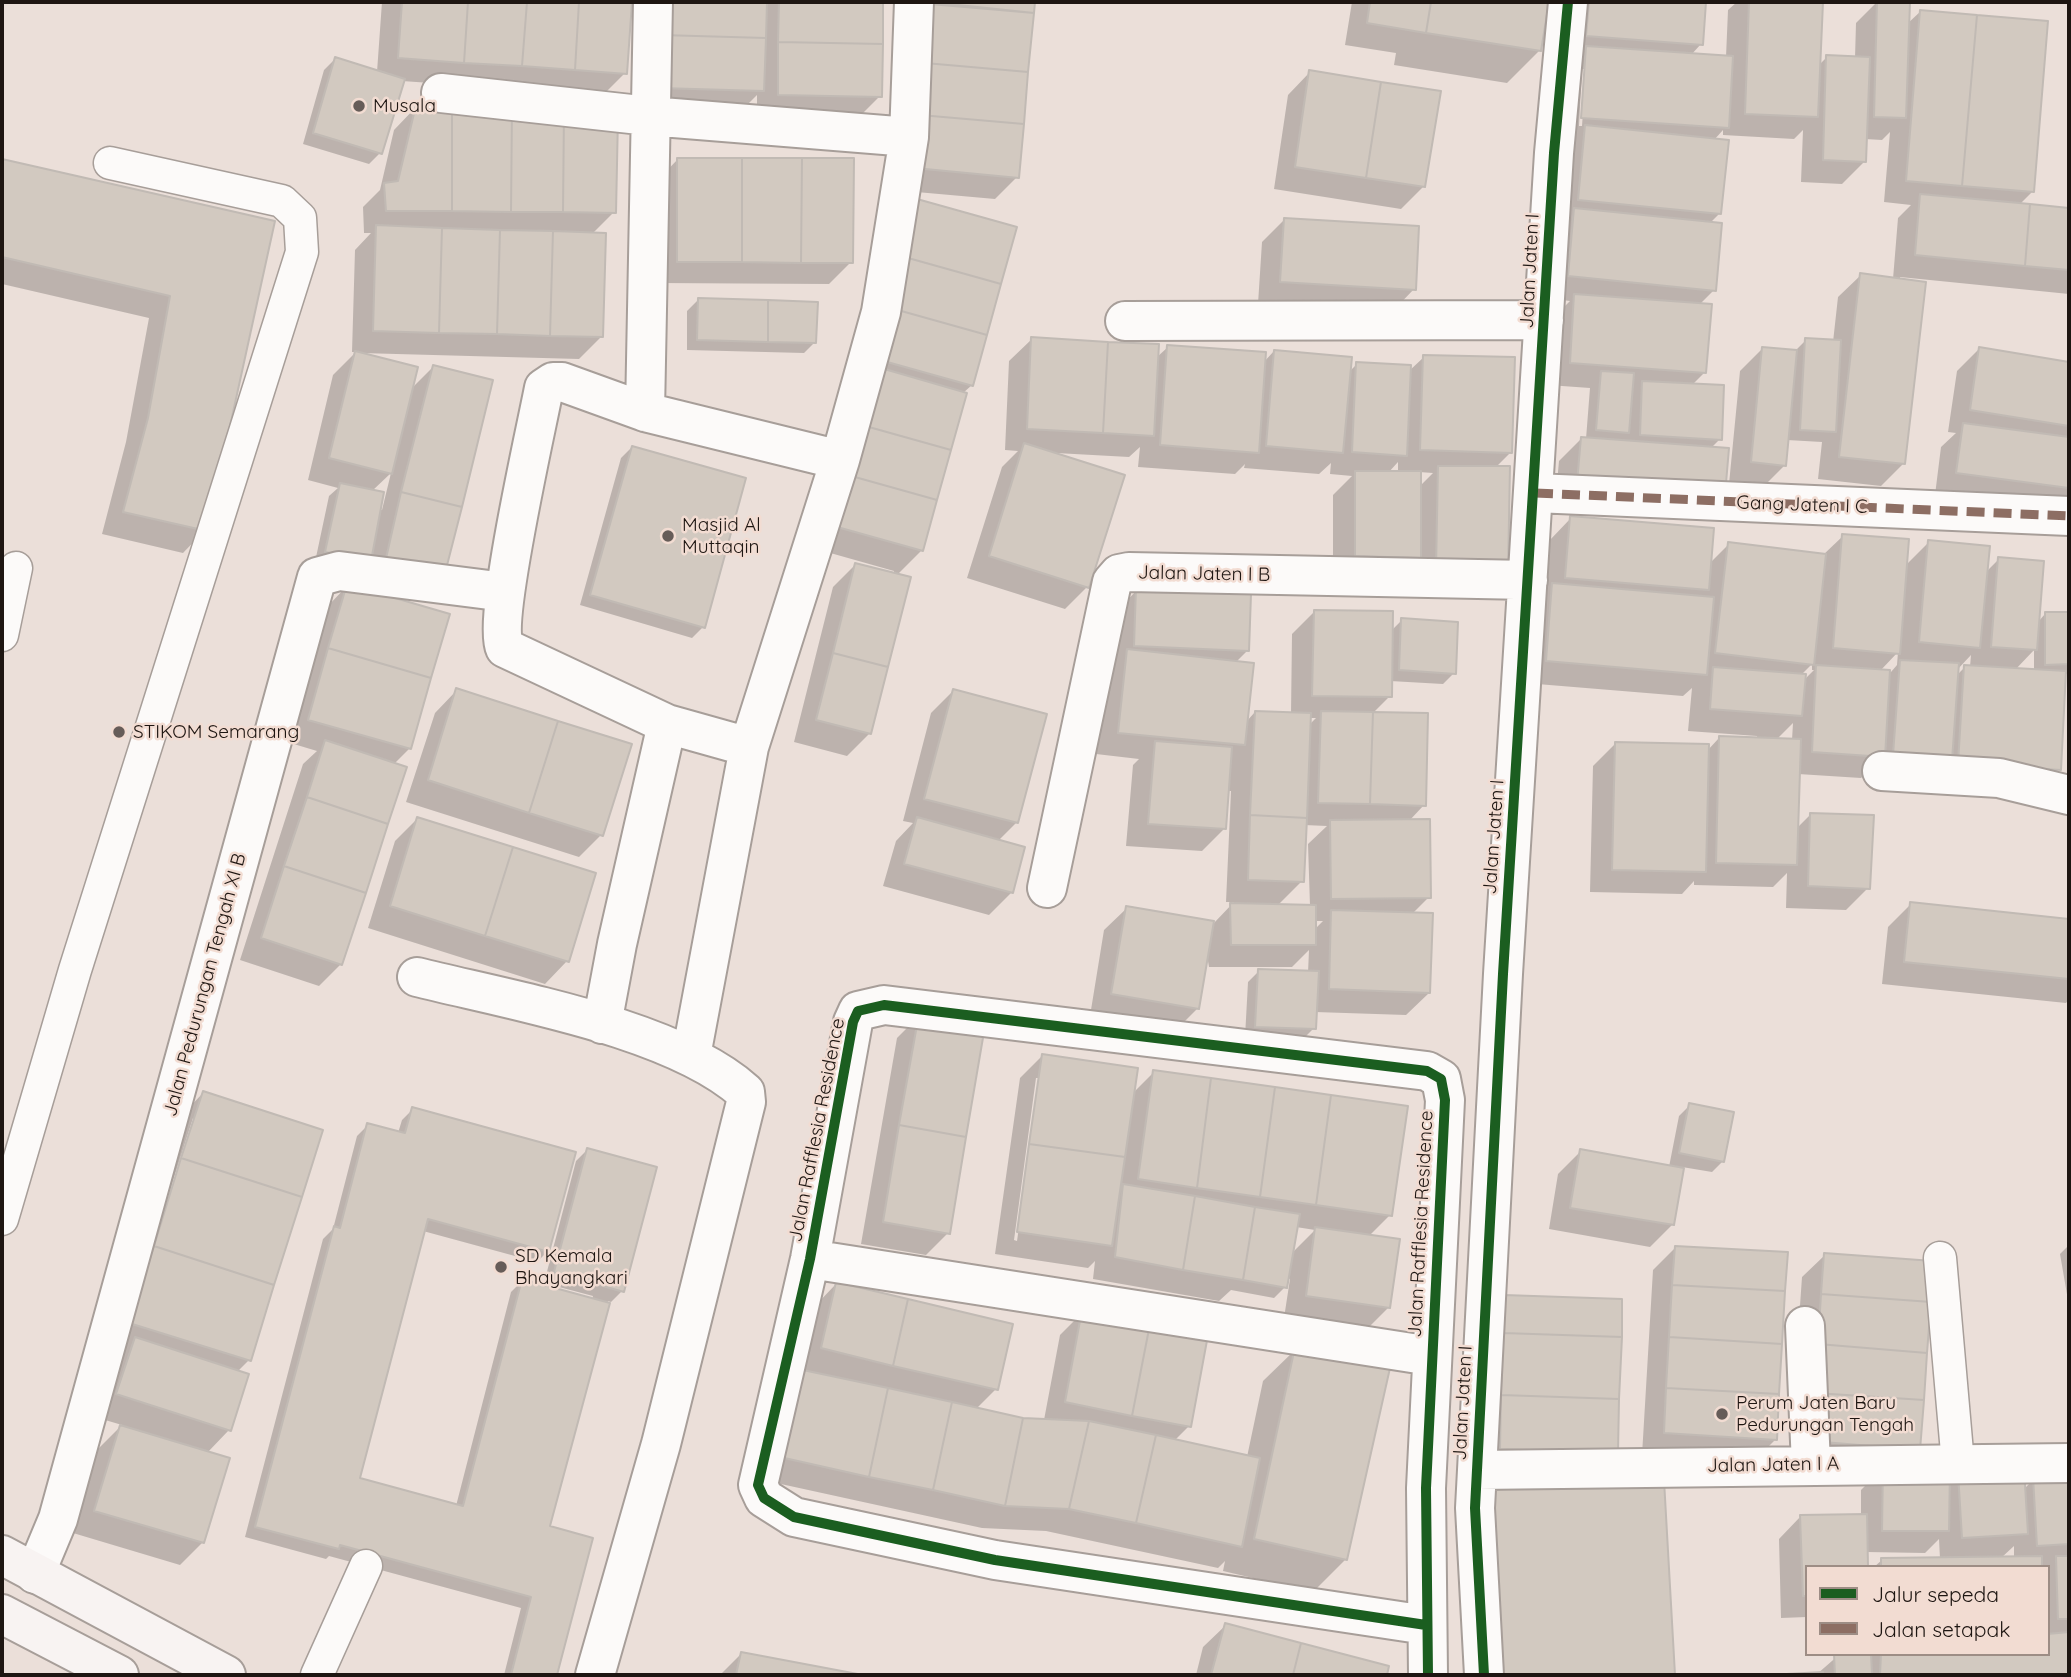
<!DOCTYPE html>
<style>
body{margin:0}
#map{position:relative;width:2071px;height:1677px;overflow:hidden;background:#ebdfd9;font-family:Quicksand,sans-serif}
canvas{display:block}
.frame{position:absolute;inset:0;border:4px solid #1e1612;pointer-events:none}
.legend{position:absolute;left:1805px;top:1565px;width:245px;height:91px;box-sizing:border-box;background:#f2dcd2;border:2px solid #9d8d85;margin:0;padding:9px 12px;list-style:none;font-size:21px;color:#1e1612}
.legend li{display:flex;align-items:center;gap:14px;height:35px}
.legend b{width:35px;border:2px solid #9d8d85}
</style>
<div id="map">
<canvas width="2071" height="1677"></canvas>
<div class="frame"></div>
<ul class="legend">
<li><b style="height:9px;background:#1b5e20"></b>Jalur sepeda</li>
<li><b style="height:9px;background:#8d6e63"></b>Jalan setapak</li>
</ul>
</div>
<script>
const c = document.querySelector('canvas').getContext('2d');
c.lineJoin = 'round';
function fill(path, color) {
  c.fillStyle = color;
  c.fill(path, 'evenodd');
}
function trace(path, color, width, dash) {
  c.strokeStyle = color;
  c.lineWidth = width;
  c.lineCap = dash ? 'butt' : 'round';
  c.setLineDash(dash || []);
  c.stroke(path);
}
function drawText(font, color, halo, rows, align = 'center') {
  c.font = font + ' Quicksand,sans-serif';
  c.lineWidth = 5;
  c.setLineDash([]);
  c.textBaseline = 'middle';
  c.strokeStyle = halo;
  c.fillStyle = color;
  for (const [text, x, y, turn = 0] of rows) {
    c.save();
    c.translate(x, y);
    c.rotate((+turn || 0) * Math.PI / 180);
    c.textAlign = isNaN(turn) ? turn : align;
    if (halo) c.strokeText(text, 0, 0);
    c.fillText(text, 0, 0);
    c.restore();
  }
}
fill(new Path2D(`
 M382 2H631L625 73 603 95 402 81 380 153 369 164 303 144 324 70 335 59 377 72Z
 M642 2H881L880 96 858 118 757 117V95L740 112 639 109Z
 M911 2H1033L1017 177 995 199 894 190Z
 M1352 2H1547L1540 50 1507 83 1394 65 1396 53 1345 45Z
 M1569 2H1704L1701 44 1691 55 1726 57 1728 10 1737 2H1822L1819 65 1827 57 1855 58 1856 23 1877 2H1908L1907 24 1921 11 2032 192 2019 205 2069 209V294L1900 277 1903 464 1881 486 1818 479 1822 442 1787 440 1785 465 1762 488 1729 484 1740 371 1762 349 1794 352 1806 340 1833 342 1838 297 1861 275 1893 279 1898 218 1911 205 1884 202 1890 132 1882 140 1865 139V161L1842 184 1801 182 1803 130 1794 139 1723 135V130L1714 140 1719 214 1710 223 1714 290 1699 305 1704 373 1691 386 1720 439 1710 449 1555 505 1559 461 1582 438 1586 439 1590 388 1548 385 1553 318 1570 301 1546 298ZM1582 69H1586L1582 126H1579Z
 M1310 72 1424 186 1401 209 1274 189 1288 95Z
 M416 107 614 212 592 234 601 337 579 359 360 353 411 389 433 367 442 576 315 562 329 496 338 488 308 480 333 375 356 352H352L355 250 371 233H364L363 207 380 190 394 130ZM391 473 382 510 379 509 372 491Z
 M678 159 851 262 829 284 655 283 656 182Z
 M2 161 272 222 205 530 183 553 102 534 126 442 149 318 2 284Z
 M1284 220 1414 289 1392 312 1258 304 1262 242Z
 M895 223 972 385 963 393 922 550 897 575 870 733 847 756 794 742 833 587 855 565 894 574V571L802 545Z
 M698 300 815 342 804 353 687 350V311Z
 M1032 339 1156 358 1168 347 1263 363 1274 351 1349 372 1357 364 1409 371 1424 357 1510 453 1495 468 1506 571 1333 578V495L1352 476 1330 474 1331 463 1319 474 1244 468 1245 464 1235 474 1138 467 1140 447 1129 457 1056 453 1087 587 1065 609 967 578 1002 467 1018 451 1005 450 1009 361ZM1398 462V473H1388ZM1419 472 1433 473 1419 487Z
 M1979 349 2069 363V512L1935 495 1941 447 1956 433 1948 432 1957 371Z
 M632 447 703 627 692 638 580 605 621 458Z
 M1571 518 1710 563 1729 544 1823 555 1843 536 1905 566 1929 542 1986 572 1999 559 2038 622 2045 614H2069V674H2064L2059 769 2037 791 1872 768 1861 778 1798 774 1796 829 1811 814 1868 888 1846 910 1786 908 1787 873 1773 887 1694 885V881L1682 894 1590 892 1593 766 1615 744 1707 751 1719 738 1757 739V736L1688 731 1692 688 1683 696 1525 683 1549 541ZM2034 650V671L2015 670ZM1898 652 1897 665 1891 672 1880 671ZM1971 655 1970 667H1965L1956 676 1957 670ZM1812 664V670H1814L1803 681 1800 676ZM1793 723 1792 740H1776Z
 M347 586 410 748 393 765 341 964 319 986 240 960 303 764 317 751 287 742 325 609Z
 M1137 590 1247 651 1235 663 1246 722 1255 712 1291 714 1292 634 1314 612 1391 631 1402 620 1454 673 1443 684 1390 681V696L1373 713 1424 805 1409 821 1429 897 1412 914 1429 993 1406 1015 1315 1012 1314 1028 1303 1039 1245 1037 1248 982 1259 971 1308 973 1309 950 1292 967H1209L1207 955 1198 1008 1175 1031 1090 1016 1104 930 1127 908 1214 923 1234 902H1226L1231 791H1227L1225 828 1202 851 1126 846 1133 765 1139 759 1096 754 1115 613ZM1309 718H1316L1308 726ZM1304 825 1327 826 1308 844 1310 906H1277L1302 881ZM1314 921H1323L1314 930Z
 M457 690 601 835 579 857 406 802 435 713Z
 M953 691 1017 822 998 841 1023 848 1011 893 989 915 883 886 896 841 913 823 903 821 931 713Z
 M417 819 594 875 567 961 545 984 368 928 395 841Z
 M1911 904 2069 920V999L2066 1003 1882 984 1888 927Z
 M919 1016 948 1233 926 1255 861 1244 897 1038Z
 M1042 1056 1133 1093 1154 1072 1390 1215 1369 1236 1389 1307 1366 1330 1284 1318 1290 1279 1287 1278 1285 1287 1274 1298 1231 1290 1219 1301 1093 1279 1095 1261 1088 1268 995 1254 1020 1078ZM1036 1078H1040L1017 1241 1014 1240ZM1296 1227 1315 1230 1291 1254Z
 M203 1093 321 1131 249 1360 237 1372 229 1430 207 1453 203 1542 180 1565 73 1533 98 1449 122 1425 95 1417 181 1116ZM193 1118H196L128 1332 125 1331Z
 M1690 1105 1723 1161 1712 1172 1682 1167 1672 1225 1650 1247 1549 1229 1558 1174 1581 1151 1669 1167 1679 1116Z
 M413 1109 548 1251 537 1262 423 1231 358 1480 456 1506 511 1292 522 1281 592 1300 593 1296 544 1283 576 1161 587 1150 622 1291 611 1302 608 1301 548 1527 591 1539 556 1675H504L521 1608 329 1556 326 1559 245 1537 323 1239 333 1229 357 1136 368 1125 398 1133 402 1120Z
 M2069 1245V1306L2060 1254Z
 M1675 1248 1775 1440 1753 1462 1642 1455 1653 1270Z
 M1825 1255 1918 1449 1959 1474 2024 1489 2034 1479 2069 1477V1675H1793L1817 1674 1840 1654H2048L2049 1566 1874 1567 1882 1560 1940 1559 1939 1539 1925 1553 1866 1552 1807 1567V1617L1781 1618 1779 1539 1801 1516H1861V1490L1881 1470 1789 1463 1802 1277ZM2014 1546V1558H2001Z
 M836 1284 996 1389 976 1409 1023 1419 1044 1420 1060 1335 1083 1312 1189 1426 1174 1441 1247 1457 1263 1381 1296 1349 1346 1559 1313 1592 1223 1571 1225 1561 1218 1568 1046 1531 982 1528 758 1479 814 1307Z
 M1505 1296 1616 1453 1478 1471Z
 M1662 1482 1674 1675H1467Z
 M1226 1625 1387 1668 1385 1675H1196L1203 1647Z
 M741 1654 854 1675H720Z`), '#0003');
const building = new Path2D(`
 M402 2H468L464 63 398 58Z
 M468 2H527L522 66 464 63Z
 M527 2H579L575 70 522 66Z
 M579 2H632L627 74 575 70Z
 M663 2H767L766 38 661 35Z
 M779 2H883V44L778 42Z
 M930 2H1035L1034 13Z
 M1370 2H1431L1426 33 1367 23Z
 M1431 2H1549L1541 51 1426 33Z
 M1589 2H1706L1703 45 1586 36Z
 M1749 2H1823L1818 117 1745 114Z
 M1877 2H1910L1906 118 1874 117Z
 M930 4 1034 13 1028 72 925 63Z
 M1920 10 1977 15 1962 186 1906 181Z
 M1977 15 2048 21 2034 192 1962 186Z
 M661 35 766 38 764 91 660 88Z
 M778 42 883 44 882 97 778 95Z
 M1586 46 1733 56 1729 128 1581 118Z
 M1826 55 1870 57 1866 162 1823 160Z
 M335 57 405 79 382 154 313 133Z
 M925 63 1028 72 1024 124 920 115Z
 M1309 70 1381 82 1366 178 1295 167Z
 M1381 82 1441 91 1425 187 1366 178Z
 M416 105 452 106V211H386L384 183 398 181Z
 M452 106 512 107 511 212 452 211Z
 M512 107 564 110 563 212H511Z
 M564 110 618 116 616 213 563 212Z
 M920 115 1024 124 1019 178 915 168Z
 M1585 125 1729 140 1721 214 1578 200Z
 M677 158H742V262H677Z
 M742 158H802L801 263 742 262Z
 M802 158H854L853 263H801Z
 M2 159 275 221 207 531 123 512 148 418 170 296 2 257Z
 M1920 194 2030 204 2025 266 1915 255Z
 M917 199 1017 227 1001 284 901 256Z
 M2030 204 2069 208V270L2025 266Z
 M1574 208 1722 223 1716 291 1568 276Z
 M1284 218 1419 226 1416 290 1280 282Z
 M376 225 442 228 439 333 373 331Z
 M442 228 500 230 497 334 439 333Z
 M500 230 553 231 550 336 497 334Z
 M553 231 606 233 603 337 550 336Z
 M901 256 1001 284 987 335 887 307Z
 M1860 273 1926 282 1905 464 1839 457Z
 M1574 294 1712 304 1706 373 1570 363Z
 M698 298 768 300V342L697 340Z
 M768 300 818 302 816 343 768 342Z
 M887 307 987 335 973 386 873 358Z
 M1031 337 1108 342 1103 433 1027 429Z
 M1805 338 1841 340 1836 432 1800 430Z
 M1108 342 1159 344 1154 436 1103 433Z
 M1167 345 1266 352 1259 453 1160 445Z
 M1762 347 1797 350 1786 466 1751 462Z
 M1979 347 2069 362V426L1970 410Z
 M1274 350 1352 357 1343 453 1266 446Z
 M355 351 418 367 392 474 329 458Z
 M1423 355 1515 357 1512 453 1420 450Z
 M1356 362 1411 365 1407 456 1352 452Z
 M867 364 967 393 951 450 851 422Z
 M433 365 493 380 462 507 401 492Z
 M1601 371 1634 373 1629 433 1596 430Z
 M1642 381 1724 385 1722 440 1640 435Z
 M851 422 951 450 937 500 837 472Z
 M1963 423 2069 437V488L1956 473Z
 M1581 437 1729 448 1725 495 1577 483Z
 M1024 443 1125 475 1089 588 989 556Z
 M632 446 746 478 705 628 590 595Z
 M1438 466H1510L1508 572 1436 570Z
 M1355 471H1421V558L1355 556Z
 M837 472 937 500 923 551 823 523Z
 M340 483 384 492 371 561 325 552Z
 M401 492 462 507 444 577 385 563Z
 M1570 516 1714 528 1709 590 1565 578Z
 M1842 534 1909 539 1900 654 1833 648Z
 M1928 540 1990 546 1980 648 1919 642Z
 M1728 542 1826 554 1814 665 1715 653Z
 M1998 557 2044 561 2037 650 1991 647Z
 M855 563 911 577 888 667 833 653Z
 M1552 583 1714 597 1707 675 1546 661Z
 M347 584 450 614 431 678 328 648Z
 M1136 588 1251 594 1249 651 1134 646Z
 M1314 610 1393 611 1392 697 1312 696Z
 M2045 612H2069V664L2045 665Z
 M1401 618 1458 622 1456 674 1399 670Z
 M328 648 431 678 411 749 308 720Z
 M1127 649 1254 663 1245 745 1118 733Z
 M833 653 888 667 871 734 816 720Z
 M1900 660 1959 663 1952 760 1893 755Z
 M1816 665 1890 670 1885 757 1812 752Z
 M1964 665 2066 671 2061 770 1958 764Z
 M1713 667 1806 674 1802 716 1710 709Z
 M456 688 558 721 529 813 428 780Z
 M953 689 1047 714 1018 823 924 799Z
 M1255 711 1311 713 1307 818 1250 815Z
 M1321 711 1373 712 1370 804 1318 803Z
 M1373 712 1428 713 1426 806 1370 804Z
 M558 721 632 744 603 836 529 813Z
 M1719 736 1801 739 1797 865 1716 863Z
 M325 740 407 767 388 824 307 797Z
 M1155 741 1232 747 1226 829 1148 824Z
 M1615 742 1709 744 1706 872 1612 870Z
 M307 797 388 824 366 893 284 866Z
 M1810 813 1874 815 1870 889 1808 886Z
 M1250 815 1307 818 1304 882 1248 880Z
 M417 817 513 847 485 936 390 906Z
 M917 817 1025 847 1013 893 904 864Z
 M1430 819 1431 898 1331 899 1330 820Z
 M513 847 596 873 569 962 485 936Z
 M284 866 366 893 342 965 261 938Z
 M1910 902 2069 919V979L1904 962Z
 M1230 903 1316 905V945H1231Z
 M1126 906 1214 921 1199 1009 1111 994Z
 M1331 910 1433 913 1430 993 1329 989Z
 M1258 969 1319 971 1316 1029 1255 1027Z
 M919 1014 985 1026 966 1137 899 1125Z
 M1042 1054 1138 1068 1125 1157 1029 1144Z
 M1153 1070 1211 1078 1197 1188 1138 1179Z
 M1211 1078 1275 1087 1260 1197 1197 1188Z
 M1275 1087 1331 1095 1316 1205 1260 1197Z
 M203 1091 323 1130 302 1197 181 1158Z
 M1331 1095 1408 1106 1392 1216 1316 1205Z
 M1689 1103 1734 1112 1724 1162 1679 1153Z
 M412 1107 576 1152 549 1252 428 1219 360 1478 463 1506 522 1279 610 1303 550 1526 593 1538 557 1675H511L531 1597 340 1545 339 1549 255 1527 334 1226 340 1228 367 1123 405 1133Z
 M899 1125 966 1137 950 1234 883 1222Z
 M1029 1144 1125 1157 1112 1246 1017 1232Z
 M587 1148 657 1167 624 1292 554 1272Z
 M1580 1149 1684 1168 1674 1225 1570 1208Z
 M181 1158 302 1197 274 1285 154 1246Z
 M1123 1184 1195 1196 1183 1270 1115 1257Z
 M1195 1196 1255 1207 1243 1280 1183 1270Z
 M1255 1207 1300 1214 1287 1288 1243 1280Z
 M1315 1227 1400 1239 1390 1308 1306 1296Z
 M154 1246 274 1285 251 1361 129 1323Z
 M1675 1246 1788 1252 1785 1291 1672 1285Z
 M1824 1253 1933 1261 1931 1302 1821 1294Z
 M836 1282 908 1299 893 1366 821 1348Z
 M1672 1285 1785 1291 1782 1344 1669 1337Z
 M1821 1294 1931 1302 1927 1353 1818 1344Z
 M1504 1295 1622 1299V1337L1503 1333Z
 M908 1299 1013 1324 998 1390 893 1366Z
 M1082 1310 1150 1324 1132 1416 1065 1402Z
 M1150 1324 1208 1335 1191 1427 1132 1416Z
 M1503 1333 1622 1337 1619 1399 1501 1395Z
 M135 1337 249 1374 231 1431 116 1394Z
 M1669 1337 1782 1344 1779 1394 1666 1388Z
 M1818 1344 1927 1353 1924 1400 1815 1393Z
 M1295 1347 1390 1368 1347 1560 1254 1539Z
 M798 1369 888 1388 869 1477 780 1457Z
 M888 1388 952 1402 933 1490 869 1477Z
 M1666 1388 1779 1394 1777 1440 1664 1433Z
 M1815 1393 1924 1400 1920 1450 1811 1441Z
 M1501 1395 1619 1399 1618 1453 1500 1449Z
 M952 1402 1023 1418 1005 1506 933 1490Z
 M1023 1418 1089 1421 1069 1509 1005 1506Z
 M1089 1421 1156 1435 1136 1523 1069 1509Z
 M120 1425 230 1458 204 1543 94 1511Z
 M1156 1435 1260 1458 1242 1547 1136 1523Z
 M1883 1466H1950L1949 1531H1882Z
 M2024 1468 2028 1534 1962 1538 1958 1472Z
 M2069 1475V1544L2037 1546 2033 1477Z
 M1664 1480 1675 1675H1501L1491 1490Z
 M1867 1514 1868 1567H1807V1596H1803L1800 1515Z
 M2042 1556V1567H1881V1558Z
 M2056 1556H2069V1619H2058Z
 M1225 1623 1301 1643 1293 1675H1211Z
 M2069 1632V1675H1880L1881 1654H2048V1634Z
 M1301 1643 1389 1666 1387 1675H1293Z
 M741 1652 863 1675H736Z
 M1834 1654H1871L1872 1675H1835Z
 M1823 1672V1675H1768Z`);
fill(building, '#d2c9c0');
trace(building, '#c1bab4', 2);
const service = new Path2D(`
 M2 635 16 568
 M2 1219 75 970 302 252 300 218 282 201 110 163
 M1940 1258 1958 1464
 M317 1675 366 1566`);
const minor = new Path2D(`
 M441 93 649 116 909 137
 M1125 321 1544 320
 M645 412 653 2
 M840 460 881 312 909 137 914 2
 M1535 493 2069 516
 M1882 771 1999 778 2069 795
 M1047 888 1112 582 1119 574 1129 572 1528 580
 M417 977C509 1000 674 1028 745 1092L746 1102 661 1444 595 1675
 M602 1024 617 944 667 724
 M691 1056 749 747 840 460 645 412 562 382H553L544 388C536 430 492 621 505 648L667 724 749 747
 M810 1259 1431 1356
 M1805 1326 1811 1465
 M1477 1470 2069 1463
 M35 1574 58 1519 317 577 339 571 505 592
 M1426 1625 995 1560 794 1517 764 1498 758 1485 810 1259 853 1022 858 1011 884 1005 1427 1071 1441 1079 1445 1100 1426 1488 1428 1675
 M1484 1675 1475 1508 1477 1470 1503 974 1554 153 1568 2`);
const secondary = new Path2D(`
 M2 1555 226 1675
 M2 1614 119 1675`);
trace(service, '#a79e99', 35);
trace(minor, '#a79e99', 42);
trace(secondary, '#a79e99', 42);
trace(service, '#fcfaf9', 32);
trace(minor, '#fcfaf9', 38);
trace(secondary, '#f8f3f2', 38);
trace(new Path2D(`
 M1535 493 2069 516`), '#8d6e63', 9, [18, 9]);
trace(new Path2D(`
 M1426 1625 995 1560 794 1517 764 1498 758 1485 810 1259 853 1022 858 1011 884 1005 1427 1071 1441 1079 1445 1100 1426 1488 1428 1675
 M1484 1675 1475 1508 1477 1470 1503 974 1554 153 1568 2`), '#1b5e20', 10);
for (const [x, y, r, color] of [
 [359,106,7,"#665c58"],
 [668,536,7,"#665c58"],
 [119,732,7,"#665c58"],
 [501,1267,7,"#665c58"],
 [1722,1414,7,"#665c58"]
]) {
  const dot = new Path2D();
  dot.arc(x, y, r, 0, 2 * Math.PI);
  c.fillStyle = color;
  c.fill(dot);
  trace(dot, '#f2dcd2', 2.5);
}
drawText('19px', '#1e1612', '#f2dcd2', [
 ["Musala",373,106],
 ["Masjid Al",682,525],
 ["Muttaqin",682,547],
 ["STIKOM Semarang",133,732],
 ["SD Kemala",515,1256],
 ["Bhayangkari",515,1278],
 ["Perum Jaten Baru",1736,1403],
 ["Pedurungan Tengah",1736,1425]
], 'left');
drawText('19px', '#1e1612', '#f2dcd2', [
 ["Jalan Jaten I",1530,271,-87],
 ["Gang Jaten I C",1802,505,2],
 ["Jalan Jaten I B",1204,574,1],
 ["Jalan Jaten I",1494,837,-86],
 ["Jalan Pedurungan Tengah XI B",205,985,-75],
 ["Jalan Rafflesia Residence",817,1130,-79],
 ["Jalan Rafflesia Residence",1421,1224,-87],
 ["Jalan Jaten I",1463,1403,-87],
 ["Jalan Jaten I A",1773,1465,-1]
]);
</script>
